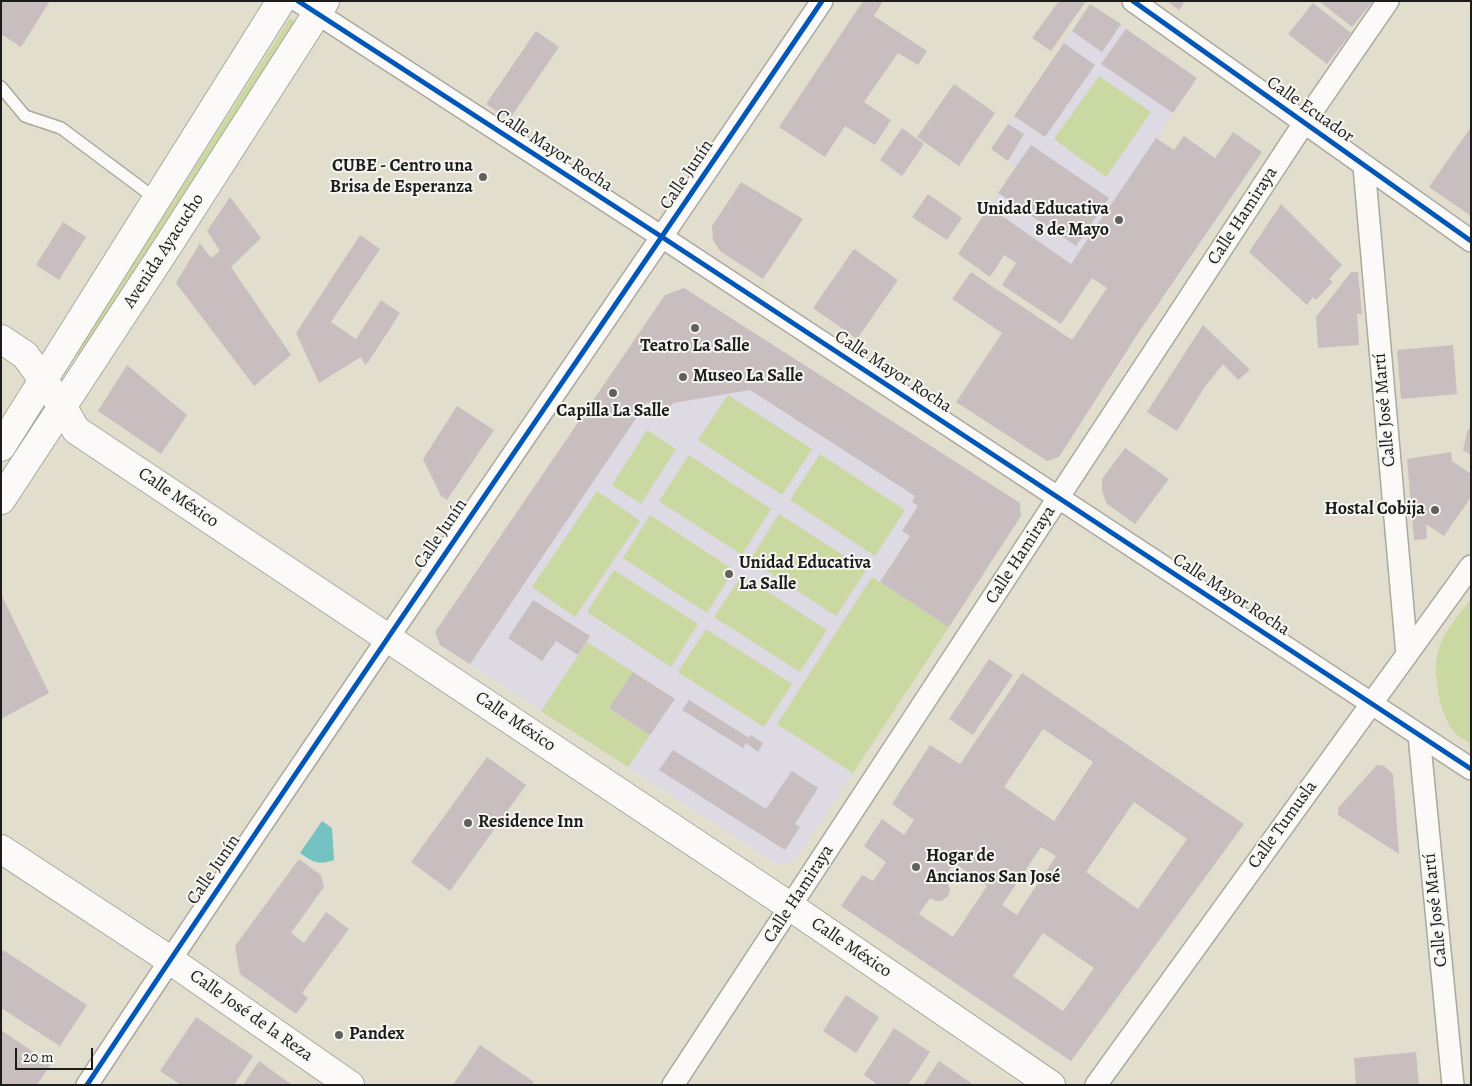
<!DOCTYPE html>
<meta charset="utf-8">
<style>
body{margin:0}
#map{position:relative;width:1472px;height:1086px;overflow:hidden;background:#e2decd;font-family:Alegreya,serif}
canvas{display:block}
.frame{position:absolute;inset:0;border:2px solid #1c1c1c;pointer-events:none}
.scale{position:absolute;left:15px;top:1048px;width:78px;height:22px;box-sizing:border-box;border:2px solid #1c1c1c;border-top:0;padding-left:6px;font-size:15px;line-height:18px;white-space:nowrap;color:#1c1c1c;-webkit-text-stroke:4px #f6f6f2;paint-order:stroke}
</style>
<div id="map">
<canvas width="1472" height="1086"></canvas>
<div class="frame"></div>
<div class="scale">20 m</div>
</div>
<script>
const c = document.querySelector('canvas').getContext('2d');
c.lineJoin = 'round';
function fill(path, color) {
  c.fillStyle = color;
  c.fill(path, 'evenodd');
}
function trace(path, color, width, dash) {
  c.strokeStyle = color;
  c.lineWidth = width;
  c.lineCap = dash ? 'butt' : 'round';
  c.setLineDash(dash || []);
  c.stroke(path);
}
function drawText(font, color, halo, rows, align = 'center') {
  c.font = font + ' Alegreya,serif';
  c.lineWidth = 4;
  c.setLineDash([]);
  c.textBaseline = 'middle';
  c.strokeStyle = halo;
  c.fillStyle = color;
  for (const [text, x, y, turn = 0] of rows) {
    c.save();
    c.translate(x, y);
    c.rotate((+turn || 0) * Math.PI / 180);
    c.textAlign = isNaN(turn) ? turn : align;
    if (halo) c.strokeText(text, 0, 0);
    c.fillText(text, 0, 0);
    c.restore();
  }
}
fill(new Path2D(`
 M1090 4 1197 78 1156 138 1234 191 1149 317 989 207 1016 167 991 149Z
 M684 288 1020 503 1021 516 853 773 796 859 784 864 775 863 440 645 665 295Z`), '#dddae4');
fill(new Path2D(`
 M290 18 296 22 82 358 76 354Z
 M1099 76 1151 112 1106 177 1054 139Z
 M728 395 812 449 782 495 698 440Z
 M647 430 676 449 641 504 612 485Z
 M820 454 905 510 875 556 790 500Z
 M689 455 771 509 742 555 659 501Z
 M597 491 640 521 575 617 532 587Z
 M779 514 866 570 836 616 750 560Z
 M650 515 734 570 707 613 623 558Z
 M614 570 698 624 671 667 587 612Z
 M742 575 827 630 800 672 714 617Z
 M872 577 949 627 853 773 777 724Z
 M1471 598V744C1466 740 1459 737 1455 733 1440 717 1432 671 1438 651 1444 631 1459 615 1471 598Z
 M706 629 792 684 764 727 678 672Z
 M587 642 633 672 609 708 650 735 628 767 541 711Z`), '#c9d9a1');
fill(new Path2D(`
 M322 821 332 828 334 860C318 865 314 863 300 853Z`), '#75c2c3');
fill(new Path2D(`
 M1 1H50L21 47 1 34Z
 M863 1H883L874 16 927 51 918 65 898 53 864 102 891 120 875 145 845 126 825 157 779 127Z
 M1059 1H1086L1051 51 1032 38Z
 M1167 1H1185L1179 10Z
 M1319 1H1373L1352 27Z
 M1313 3 1351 33 1327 64 1288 34Z
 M1090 4 1121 24 1102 52 1072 31Z
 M1126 29 1197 78 1173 113 1101 64Z
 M536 31 559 47 509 120 486 104Z
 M1064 43 1095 65 1045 137 1014 116Z
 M954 84 995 113 959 166 917 137Z
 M1008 124 1024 134 1008 161 991 149Z
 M1471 127V216L1429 187Z
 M902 128 924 144 902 176 880 160Z
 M1233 132 1262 152 1139 332 1059 457 1047 461 956 402 1002 333 952 299 971 272 1072 340 1107 288 1092 278 1061 324 1002 285 1016 263 1004 255 990 277 958 254 989 207 1071 264 1156 138 1174 150 1184 136 1215 158Z
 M1031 145 1109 198 1076 246 998 193Z
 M741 182 803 219 763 279 720 251 713 240 712 226Z
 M928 194 962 218 947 240 912 217Z
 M230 197 261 238 231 267 291 355 254 386 176 283 200 243 211 258 220 251 207 231Z
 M1281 204 1342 265 1329 279 1333 282 1316 300 1313 297 1307 305 1249 252Z
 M63 222 86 237 59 280 36 265Z
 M360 235 380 249 331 322 356 339 381 300 400 313 369 361 365 365 361 357 319 383 296 333Z
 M854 249 898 280 857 339 813 308Z
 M1351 272H1358L1362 314H1357L1359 345 1318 348 1316 317Z
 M684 288 1020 503 1021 516 949 627 880 582 910 536 902 531 918 506 912 502 915 496 750 390 673 403 665 414 647 402 470 664 440 645 435 632 665 295Z
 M1203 325 1250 370 1238 380 1223 364 1204 388 1177 431 1147 412Z
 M1453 345 1457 394 1401 399 1397 350Z
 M127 365 187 415 161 454 98 411Z
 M457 406 494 430 447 500 441 496 423 459Z
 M1471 426V455L1463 450 1467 432Z
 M1125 448 1169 479 1135 524 1107 504 1102 491V479Z
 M1451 452 1452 461 1471 474V497L1444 536 1426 524 1427 539 1414 540 1407 459Z
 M1 594 49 693 1 719Z
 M533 600 590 636 578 655 556 641 542 661 508 638Z
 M989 659 1013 675 973 735 949 719Z
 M633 672 675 699 650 735 609 708Z
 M1022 673 1244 824 1071 1061 841 906 862 875 873 881 886 862 864 846 882 819 904 835 914 820 892 804 930 745 960 764ZM1043 729 1093 762 1054 821 1004 787ZM1134 802 1187 839 1138 909 1086 872ZM1041 847 1056 856 1017 915 1002 905ZM954 863 987 886 953 937 919 914 930 898 936 901H942L948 896 950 890 948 884 943 879ZM1043 933 1094 968 1063 1011 1013 976Z
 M689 700 749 738 751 735 763 743 758 752 746 743 743 748 682 710Z
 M673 750 766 809 792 771 818 788 795 824 800 827 785 850 659 770Z
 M487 757 526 785 450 891 411 862Z
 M1377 765 1384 766 1393 774 1399 854 1338 815V808Z
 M299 859 321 875 324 887 291 933 304 943 326 912 349 929 302 993 308 998 296 1014 240 974 235 946Z
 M3 950 87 1005 60 1046 1 1008V953Z
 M846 995 879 1017 856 1053 823 1031Z
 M196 1017 253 1056 234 1085H181L160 1071Z
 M894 1028 930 1052 908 1085H878L864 1075Z
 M1 1030 51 1064 37 1085H1Z
 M480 1045 534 1082 532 1085H453Z
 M1416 1052 1419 1085H1356L1354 1058Z
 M259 1061 292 1085H243Z
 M939 1061 974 1085H923Z`), '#c8bebf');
const service = new Path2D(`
 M1 87 25 116 61 128 156 199`);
const minor = new Path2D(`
 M298 1 662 237 1471 769
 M1133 1 1471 241
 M1364 166 1407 655
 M1419 735 1453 1085
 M87 1085C328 721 577 363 822 1
 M673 1085 1304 123 1388 1
 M1096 1085 1471 566`);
const secondary = new Path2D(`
 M1 339 25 355 62 406 76 430 791 907 1051 1085
 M1 849 170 960 350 1085`);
const primary = new Path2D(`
 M1 447 281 1
 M1 500 169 244 325 1`);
trace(service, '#aba89d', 14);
trace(minor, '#aba89d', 24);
trace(secondary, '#aba89d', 30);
trace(primary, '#aba89d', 30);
trace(service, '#fbfaf8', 11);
trace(minor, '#fbfaf8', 21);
trace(secondary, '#fbfaf8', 28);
trace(primary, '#fbfaf8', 28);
trace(new Path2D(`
 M298 1 662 237 1471 769
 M1133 1 1471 241
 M87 1085C328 721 577 363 822 1`), '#0057b8', 5);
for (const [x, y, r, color] of [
 [483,177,5,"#61605a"],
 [1119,220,5,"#61605a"],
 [695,328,5,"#61605a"],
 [683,377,5,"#61605a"],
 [613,393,5,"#61605a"],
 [1435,510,5,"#61605a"],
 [729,574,5,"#61605a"],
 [468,823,5,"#61605a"],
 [916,867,5,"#61605a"],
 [339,1035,5,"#61605a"]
]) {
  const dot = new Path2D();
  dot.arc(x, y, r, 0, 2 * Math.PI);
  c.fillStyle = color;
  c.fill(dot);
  trace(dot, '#f6f6f2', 2);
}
drawText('18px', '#1c1c1c', '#f6f6f2', [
 ["Calle Ecuador",1310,110,35],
 ["Calle Mayor Rocha",554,151,33],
 ["Calle Junín",687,175,-56],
 ["Calle Hamiraya",1243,216,-57],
 ["Avenida Ayacucho",164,251,-57],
 ["Calle Mayor Rocha",893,372,33],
 ["Calle José Martí",1385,410,-95],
 ["Calle México",178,498,34],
 ["Calle Junín",441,534,-56],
 ["Calle Hamiraya",1021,555,-57],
 ["Calle Mayor Rocha",1231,595,33],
 ["Calle México",515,722,34],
 ["Calle Tumusla",1283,825,-54],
 ["Calle Junín",214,870,-56],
 ["Calle Hamiraya",799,894,-57],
 ["Calle José Martí",1436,910,-96],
 ["Calle México",851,948,34],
 ["Calle José de la Reza",251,1016,35]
]);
drawText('bold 18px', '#1c1c1c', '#f6f6f2', [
 ["CUBE - Centro una",473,167,"right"],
 ["Brisa de Esperanza",473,188,"right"],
 ["Unidad Educativa",1109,210,"right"],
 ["8 de Mayo",1109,231,"right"],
 ["Teatro La Salle",695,347,"center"],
 ["Museo La Salle",693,377],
 ["Capilla La Salle",613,412,"center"],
 ["Hostal Cobija",1425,510,"right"],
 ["Unidad Educativa",739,564],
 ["La Salle",739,585],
 ["Residence Inn",478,823],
 ["Hogar de",926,857],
 ["Ancianos San José",926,878],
 ["Pandex",349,1035]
], 'left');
</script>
